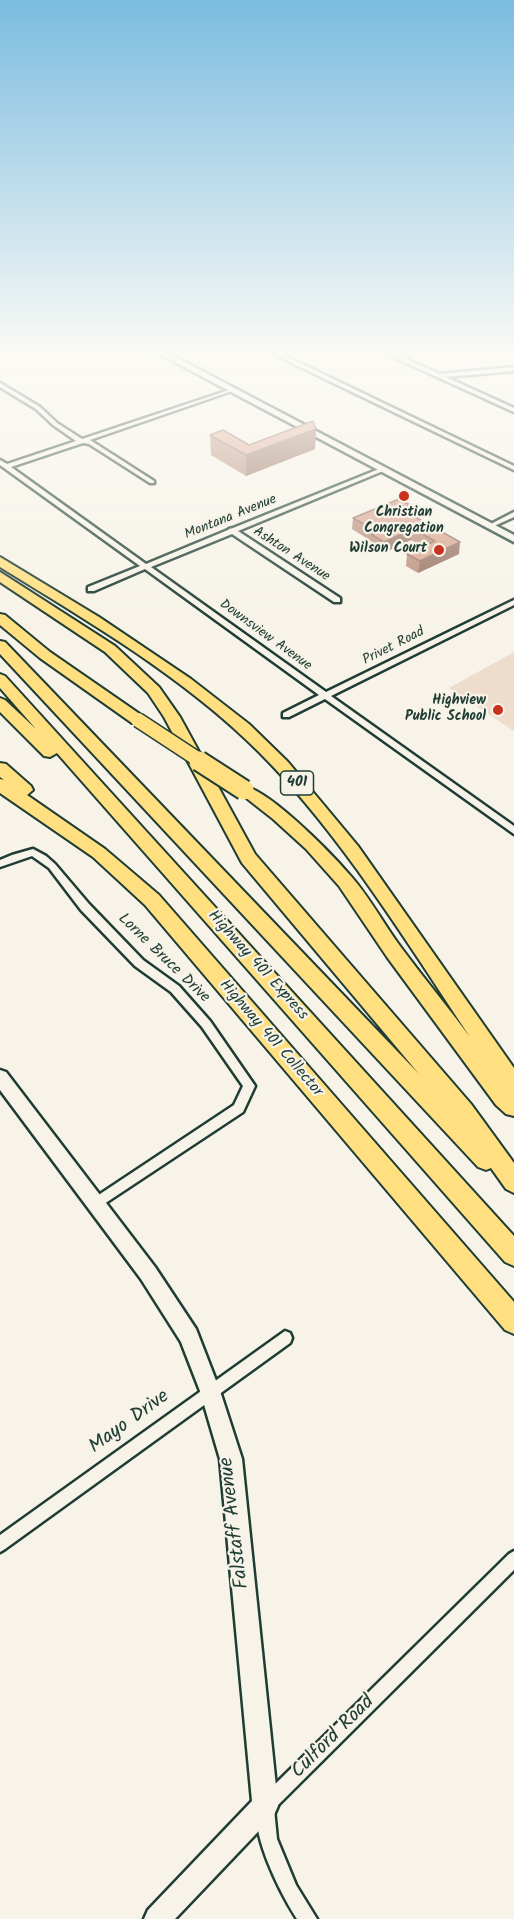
<!DOCTYPE html>
<style>
body{margin:0}
canvas{display:block;background:#f7f3e8}
</style>
<canvas width="514" height="1919"></canvas>
<script>
const c = document.querySelector('canvas').getContext('2d');
c.lineJoin = 'round';
function fill(path, color) {
  c.fillStyle = color;
  c.fill(path, 'evenodd');
}
function trace(path, color, width, dash) {
  c.strokeStyle = color;
  c.lineWidth = width;
  c.lineCap = dash ? 'butt' : 'round';
  c.setLineDash(dash || []);
  c.stroke(path);
}
function drawText(font, color, halo, rows, align = 'center') {
  c.font = font + ' Kalam,sans-serif';
  c.lineWidth = 4.5;
  c.setLineDash([]);
  c.textBaseline = 'middle';
  c.strokeStyle = halo;
  c.fillStyle = color;
  for (const [text, x, y, turn = 0] of rows) {
    c.save();
    c.translate(x, y);
    c.rotate((+turn || 0) * Math.PI / 180);
    c.textAlign = isNaN(turn) ? turn : align;
    if (halo) c.strokeText(text, 0, 0);
    c.fillText(text, 0, 0);
    c.restore();
  }
}
fill(new Path2D(`
 M514 652V731L449 688Z`), '#eedccd');
const street = new Path2D(`
 M267 351H275L514 466V470Z
 M380 351H388L440 374 514 367V371L446 377 514 408V412Z
 M0 383 40 407 57 423 82 439 232 389V391L90 440 154 481V483H150L89 444 83 443 11 467 146 564 228 530 229 529 233 528 379 469H383V471L238 531 340 598V602H334L232 534 151 567 326 692 514 600V605L331 696 514 826V834L325 699 289 717H283V713L319 695 145 569 94 591H88V587L140 566 0 465V460L7 464 76 441 53 425 36 409 0 387Z
 M514 512V517L492 527 487 526Z
 M33 849 46 856 55 864 89 904 143 960 179 986 210 1021 255 1086 243 1112 95 1210 91 1208 89 1204 91 1200 234 1105 243 1086 202 1027 171 992 135 966 81 910 49 868 32 856 0 867V860L12 855Z
 M285 1331 290 1333 292 1338 290 1343 5 1549 0 1552V1535Z
 M514 1551V1570L274 1809 277 1839 296 1885 317 1919H297C281 1894 247 1829 259 1800L509 1554Z`);
const secondary = new Path2D(`
 M154 351H164L514 535V542Z
 M0 1070 6 1072 155 1267 196 1329 220 1391 242 1459 278 1806 274 1815 175 1919H144L148 1910 252 1801 220 1459 200 1391 181 1342 141 1279 0 1090Z`);
const highway = new Path2D(`
 M0 557 99 617 191 679 249 724 288 762 358 846 514 1068V1116L506 1114 496 1105 387 957 339 886 306 849 273 819 236 790 238 786C261 780 334 856 350 875 369 896 383 923 400 946 423 977 447 1006 470 1037 406 941 340 833 259 752 184 677 89 622 0 567Z
 M0 572 115 646 159 687 180 717 255 854 471 1104 514 1163V1193L506 1189 491 1168 486 1170 478 1167 0 654V641L5 642 419 1074 242 863 164 717 148 693 105 652 0 582Z
 M0 614 5 615 50 652 144 717 146 720 144 723H132L40 658 0 625Z
 M0 674 5 676 514 1236V1266L505 1262 57 753 50 757 44 756 0 712V698L5 700 36 729 0 688Z
 M0 763 6 764 31 786 33 790 27 795 105 849 159 895 514 1302V1334L505 1330 145 905 93 857 0 793V779L4 780 0 777Z`);
trace(street, '#1f3d34', 5);
trace(secondary, '#1f3d34', 5);
trace(highway, '#1f3d34', 4);
fill(street, '#f7f3e8');
fill(secondary, '#f7f3e8');
fill(highway, '#ffdf80');
const highwayBridgeFar1 = new Path2D(`
 M138 720 202 762`);
const highwayBridge = new Path2D(`
 M199 761 244 790`);
trace(highwayBridgeFar1, '#1f3d34', 17, []);
trace(highwayBridge, '#1f3d34', 23, []);
trace(highwayBridgeFar1, '#ffdf80', 14);
trace(highwayBridge, '#ffdf80', 19);
fill(new Path2D(`
 M316 429 315 449 246 476 211 455 210 435 249 445Z
 M410 505 409 514 459 554 418 573 406 566 407 554 423 547 411 540 383 553 371 546V541L352 529 353 518Z`), '#bb8e7b');
fill(new Path2D(`
 M316 429 315 449 246 476V455Z
 M410 505 409 517 401 509Z
 M413 529 411 540 383 553 384 542Z
 M460 542 459 554 418 573 420 561Z`), '#997464');
const building = new Path2D(`
 M313 421 316 429 246 455 210 435 223 430 249 445Z
 M399 499 410 505 401 509 460 542 420 561 407 554 435 541 413 529 384 542 372 535 378 532 353 518Z`);
fill(building, '#daa58f');
trace(building, '#997464', 1.5);
const sky = c.createLinearGradient(0, 0, 0, 620);
sky.addColorStop(0, '#7bbce0');
sky.addColorStop(0.57, '#fbfaf5');
sky.addColorStop(1, '#fbfaf500');
c.fillStyle = sky;
c.fillRect(0, 0, 514, 620);
for (const [x, y, r, color] of [
 [404,496,6,"#c8321e"],
 [439,550,6,"#c8321e"],
 [498,710,6,"#c8321e"]
]) {
  const dot = new Path2D();
  dot.arc(x, y, r, 0, 2 * Math.PI);
  c.fillStyle = color;
  c.fill(dot);
  trace(dot, '#f7f3e8', 2);
}
drawText('bold 14px', '#1f3d34', '#f7f3e8', [
 ["Christian",404,514,"center"],
 ["Congregation",404,530,"center"],
 ["Wilson Court",427,550],
 ["Highview",486,702],
 ["Public School",486,718]
], 'right');
drawText('14px', '#1f3d34', '#f7f3e8', [
 ["Montana Avenue",231,518,-22],
 ["Ashton Avenue",291,555,33],
 ["Downsview Avenue",265,636,36],
 ["Privet Road",394,647,-27]
]);
for (const [x, y, w] of [
 [297,783,33]
]) {
  const box = new Path2D();
  box.roundRect(x - w / 2, y - 12, w, 24, 4.5);
  c.fillStyle = '#f7f3e8';
  c.fill(box);
  trace(box, '#1f3d34', 1.5);
}
drawText('bold 15px', '#1f3d34', null, [
 ["401",297,783]
]);
drawText('16px', '#1f3d34', '#f7f3e8', [
 ["Lorne Bruce Drive",163,959,44],
 ["Highway 401 Express",257,966,48],
 ["Highway 401 Collector",270,1039,49]
]);
drawText('20px', '#1f3d34', '#f7f3e8', [
 ["Mayo Drive",130,1423,-36],
 ["Falstaff Avenue",236,1523,-97],
 ["Culford Road",334,1738,-45]
]);
</script>
